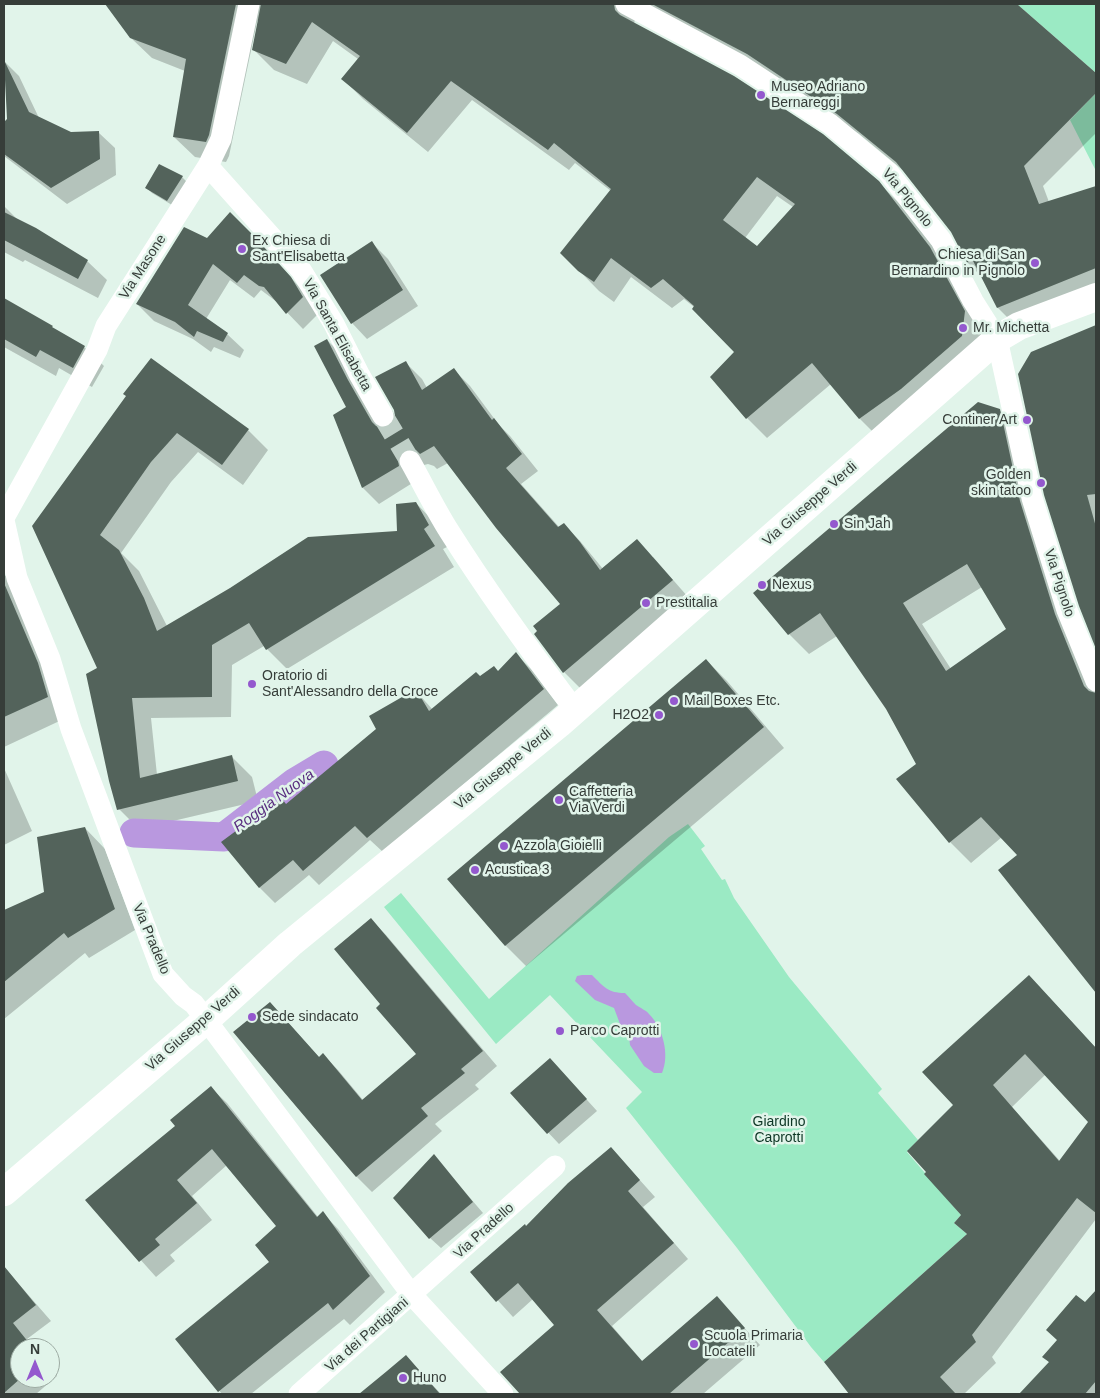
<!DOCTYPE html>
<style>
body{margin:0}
#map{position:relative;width:1100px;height:1398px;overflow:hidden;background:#e1f4ea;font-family:Arial,sans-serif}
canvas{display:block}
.frame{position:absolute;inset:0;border:5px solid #363d39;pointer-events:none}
.north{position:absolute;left:10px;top:1338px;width:50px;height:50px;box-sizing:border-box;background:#e1f4ea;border:1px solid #9daba3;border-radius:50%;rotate:0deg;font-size:14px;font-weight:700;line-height:20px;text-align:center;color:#363d39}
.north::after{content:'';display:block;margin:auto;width:18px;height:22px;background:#9458ce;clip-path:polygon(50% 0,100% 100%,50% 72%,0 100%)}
</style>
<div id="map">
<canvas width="1100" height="1398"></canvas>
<div class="frame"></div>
<div class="north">N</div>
</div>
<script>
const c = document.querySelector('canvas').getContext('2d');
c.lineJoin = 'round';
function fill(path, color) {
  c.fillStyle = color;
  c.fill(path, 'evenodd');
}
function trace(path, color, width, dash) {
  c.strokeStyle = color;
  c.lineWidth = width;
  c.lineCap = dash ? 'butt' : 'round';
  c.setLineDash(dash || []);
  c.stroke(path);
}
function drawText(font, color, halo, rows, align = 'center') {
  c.font = font + ' Arial,sans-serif';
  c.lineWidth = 5;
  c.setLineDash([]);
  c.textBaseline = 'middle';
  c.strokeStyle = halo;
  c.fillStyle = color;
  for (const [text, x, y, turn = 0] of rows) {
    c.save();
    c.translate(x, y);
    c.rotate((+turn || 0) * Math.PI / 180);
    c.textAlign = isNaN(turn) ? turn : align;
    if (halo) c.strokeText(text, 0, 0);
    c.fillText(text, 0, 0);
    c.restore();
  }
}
fill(new Path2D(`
 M1017 4H1096V73Z
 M1096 93V171L1070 120Z
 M688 824 705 846 701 849 722 880 725 879 734 898 789 977 882 1089 878 1093 918 1140 907 1152 961 1215 954 1223 967 1234 824 1362 811 1347 737 1248 626 1108 642 1092 550 995 496 1044 384 907 401 893 489 999 669 837Z`), '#9beac4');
fill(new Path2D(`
 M582 975H592C604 987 608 993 625 993 629 997 632 1001 636 1005 640 1008 646 1010 649 1014 663 1028 670 1055 662 1073H654L644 1066 630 1045 629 1036 620 1024 614 1008 595 1000 575 981 577 976Z`), '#b998df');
fill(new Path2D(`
 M111 4H854L804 78 814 85 870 4H1015L1096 75V133L1043 186 1049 202 1096 187V296L1018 328 998 308 983 278 969 264 952 232 905 172 859 134 768 74 635 19 634 24 878 182 899 203 950 268 984 332 880 439 860 419 831 384 767 438 747 418 735 352 694 307 684 299 672 308 631 277 614 302 599 291 562 253 611 191 575 163 569 170 472 100 428 152 363 99 343 79 358 59 333 41 307 84 274 70 254 50 260 16 257 22 229 156 226 162 195 157 174 137 185 71 152 58 131 38 110 9ZM777 196 793 207 757 247 745 238Z
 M4 61 19 76 39 118 70 133H99L115 148 116 175 67 204 4 156V124L8 120Z
 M182 177 187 182 172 205 152 193 147 188Z
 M4 206 17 219 87 261 107 280 98 298 25 260 23 262 4 252Z
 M230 214 268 251 307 296 318 314 303 329 277 302 261 290 254 298 230 280 206 319 227 334 244 350 240 358 214 347 211 352 193 339 154 321 137 304 207 239Z
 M372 243 388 259 418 306 367 339 352 323Z
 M4 299 84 347 104 366 92 387 59 368 56 376 4 347Z
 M1096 326V645L1080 605 1032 353Z
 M327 340 343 356 382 430 389 428 395 423 405 362 422 379 427 388 454 370 470 386 499 425 510 436 538 471 521 484 560 528 564 525 580 541 603 569 653 557 688 597 580 688 564 672 536 634 561 604 448 463 437 469 434 466 428 464 420 466 414 482 379 504 363 488 347 407Z
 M127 396 248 430 268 450 243 485 198 452 171 482 121 553 139 571 167 626 398 533 416 503 436 524 449 546 443 549 454 567 287 669 264 646 232 665 231 717 151 718 157 775 232 757 252 777 258 801 139 829 119 809 98 668 34 526Z
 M999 410 1020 431 1096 687V991L1000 870 1019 855 1002 837 971 863 950 842 898 779 918 764 887 708 837 636 809 654 789 634ZM982 587 1008 629 951 669 922 624Z
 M4 574 15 585 68 717 4 747Z
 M516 654 531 669 558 705 383 852 370 840 319 885 309 875 275 903 260 888 223 843 247 823 249 825 287 805 378 729 416 691 433 710 480 678 498 673Z
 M706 660 727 681 784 748 526 966 506 946 448 879Z
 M4 768 32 831 4 845Z
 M85 828 105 849 135 930 89 958 85 953 4 1019V912L45 893Z
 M371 920 386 935 497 1066 475 1085 479 1089 435 1124 442 1131 372 1192 357 1177 235 1033 270 1003 320 1058 323 1055 338 1070 363 1100 418 1054 382 1004Z
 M1049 997 1096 1048V1219L992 1357 996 1363 964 1394H851L826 1363 968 1235 962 1215 955 1105ZM1046 1074 1090 1122 1060 1161 1012 1107Z
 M560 1070 597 1111 559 1144 511 1093Z
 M211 1088 227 1103 318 1217 323 1213 338 1229 385 1292 350 1325 344 1319 251 1394H222L177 1339 271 1262 277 1226 227 1165 192 1196 212 1220 170 1255 175 1261 156 1277 87 1200 176 1126Z
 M611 1148 655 1197 643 1207 688 1259 612 1326 643 1362 717 1298 760 1345 703 1394H521L502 1372 556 1326 533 1299 513 1317 472 1272 527 1228Z
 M434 1156 483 1213 441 1248 430 1238Z
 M4 1267 51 1321 27 1339 35 1348H20V1378H50V1367L57 1376 36 1394H4Z
 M1096 1292V1394H1021L1050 1363 1044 1357Z
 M406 1357 441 1394H362Z`), '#0003');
trace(new Path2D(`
 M134 833 224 837 294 783 324 765`), '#b998df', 29);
fill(new Path2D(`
 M105 4H236L209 135 206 142 173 137 186 59 130 38Z
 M261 4H614L615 10 620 15 734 76 823 134 879 181 930 247 965 311 962 336 901 389 859 419 812 363 746 419 710 377 734 352 692 309 694 306 663 279 651 288 611 258 594 282 578 271 560 253 611 189 554 143 548 150 451 81 407 133 341 79 360 56 312 22 286 64 252 50ZM757 177 795 204 757 246 723 220Z
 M652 4H1017L1096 73V93L1024 166 1039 204 1096 186V268L997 308 969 253 968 265 951 232 896 162 837 114 747 54Z
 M4 60 29 112 71 132 99 131 100 159 51 188 4 154V122L7 119Z
 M159 164 183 176 167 201 145 188Z
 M4 212 36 228 88 260 78 279 4 240Z
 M230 212 251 233 291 277 303 297 286 314 264 287 259 286 244 275 237 283 213 264 188 305 228 333 223 342 197 331 194 337 175 322 136 304 184 227 207 238Z
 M372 241 403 290 351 324 320 275Z
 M4 298 53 326 52 327 85 346 73 368 40 350 36 357 4 339Z
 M1096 325V494L1087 495 1096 527V649L1079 606 1044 495 1018 374 1031 352Z
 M327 339 348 380 372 422 376 426 382 428 389 427 394 423 395 416 394 410 375 377 406 361 422 390 454 368 492 420 494 418 522 454 506 468 558 527 564 523 580 542 600 570 637 539 673 580 563 673 534 634 537 631 533 626 560 604 496 528 434 446 420 454 416 450 411 449 404 450 399 455 398 460 399 466 362 488 333 415 346 407 314 346Z
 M151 358 249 429 222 465 177 433 151 462 100 535 119 550 144 598 157 631 230 588 308 537 397 531 396 504 416 502 429 525 424 529 435 546 266 650 249 623 212 645V697L132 698 140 778 232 755 238 781 117 810 109 781 86 674 97 668 32 526 126 396 123 394Z
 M978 402 1000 409 1020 501 1055 614 1084 686 1089 691 1096 693V993L998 870 1017 855 981 817 949 843 896 779 916 764 886 709 820 613 788 635 753 593ZM967 564 1006 629 946 671 903 603Z
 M4 583 38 663 48 697 4 717Z
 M516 652 544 689 367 838 355 826 303 871 293 860 259 888 221 842 248 822V824L282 799 286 804 376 729 369 716 416 689 429 711 476 672 480 676 494 666 498 671Z
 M706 659 764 727 505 946 447 879Z
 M85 827 115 909 68 938 64 933 4 982V910L44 892 37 837Z
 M371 918 483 1051 461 1069 465 1073 421 1108 428 1116 356 1177 233 1032 270 1002 319 1057 323 1053 362 1100 416 1054 376 1008 380 1004 334 949Z
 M1029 975 1096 1048V1213L1077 1198 972 1335 976 1342 940 1377 956 1394H849L824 1362 967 1234 954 1223 961 1215 924 1174 926 1172 907 1151 953 1105 922 1072ZM1025 1054 1088 1122 1059 1161 993 1085Z
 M550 1058 587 1099 547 1134 510 1093Z
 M211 1086 317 1217 323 1211 370 1276 333 1310 328 1303 218 1392 175 1339 269 1262 255 1245 276 1226 212 1149 177 1180 197 1203 155 1239 160 1245 139 1262 85 1200 175 1126 170 1120Z
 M611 1147 640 1180 628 1191 674 1243 597 1310 642 1361 717 1296 745 1328 669 1394H520L500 1372 554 1325 518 1283 496 1302 470 1272 525 1224 526 1226 568 1183Z
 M434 1154 473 1202 429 1239 393 1198Z
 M4 1266 36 1305 13 1323 33 1348H20L21 1378 4 1393Z
 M1096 1290V1381L1085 1394H1019L1049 1362 1042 1357 1057 1340 1046 1330 1076 1295 1085 1302Z
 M406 1355 440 1394H359L387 1371Z`), '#53635b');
trace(new Path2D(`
 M383 416 410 461`), '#bfcfc7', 21, [21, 11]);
trace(new Path2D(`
 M626 4 740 65 830 124 888 172 941 240 973 301 997 339 1032 498 1067 610 1096 681
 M208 166 301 270 334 324 359 374 383 416
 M410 461C423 484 435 509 449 531 488 593 531 652 575 710
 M4 518 97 350 106 326 208 166 221 139 249 4
 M4 520 17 578 50 659 71 729 163 974 183 996 194 1004 412 1295 503 1394
 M299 1394 555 1166`), '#fff', 21);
trace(new Path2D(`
 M4 1192 206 1020 290 944 559 724 997 339 1019 326 1096 297`), '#fff', 28);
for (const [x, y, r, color] of [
 [761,95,5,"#9458ce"],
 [242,249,5,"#9458ce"],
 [1035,263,5,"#9458ce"],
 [963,328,5,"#9458ce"],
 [1027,420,5,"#9458ce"],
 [1041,483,5,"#9458ce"],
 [834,524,5,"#9458ce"],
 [762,585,5,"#9458ce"],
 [646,603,5,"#9458ce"],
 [252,684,5,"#9458ce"],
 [674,701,5,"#9458ce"],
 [659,715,5,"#9458ce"],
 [559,800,5,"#9458ce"],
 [504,846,5,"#9458ce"],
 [475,870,5,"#9458ce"],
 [252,1017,5,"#9458ce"],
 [560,1031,5,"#9458ce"],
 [694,1344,5,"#9458ce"],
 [403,1378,5,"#9458ce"]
]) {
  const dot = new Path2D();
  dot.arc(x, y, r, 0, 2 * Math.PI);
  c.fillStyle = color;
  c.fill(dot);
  trace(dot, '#e1f4ea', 2);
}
drawText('14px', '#363d39', '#e1f4ea', [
 ["Museo Adriano",771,87],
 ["Bernareggi",771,103],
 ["Ex Chiesa di",252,241],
 ["Sant'Elisabetta",252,257],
 ["Chiesa di San",1025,255,"right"],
 ["Bernardino in Pignolo",1025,271,"right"],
 ["Mr. Michetta",973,328],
 ["Continer Art",1017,420,"right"],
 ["Golden",1031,475,"right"],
 ["skin tatoo",1031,491,"right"],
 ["Sin Jah",844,524],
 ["Nexus",772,585],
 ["Prestitalia",656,603],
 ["Oratorio di",262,676],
 ["Sant'Alessandro della Croce",262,692],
 ["Mail Boxes Etc.",684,701],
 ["H2O2",649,715,"right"],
 ["Caffetteria",569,792],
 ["Via Verdi",569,808],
 ["Azzola Gioielli",514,846],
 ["Acustica 3",485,870],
 ["Sede sindacato",262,1017],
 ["Parco Caprotti",570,1031],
 ["Scuola Primaria",704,1336],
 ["Locatelli",704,1352],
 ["Huno",413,1378]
], 'left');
drawText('14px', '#363d39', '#e1f4ea', [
 ["Via Pignolo",907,198,51],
 ["Via Masone",143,267,-57],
 ["Via Santa Elisabetta",337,335,61],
 ["Via Giuseppe Verdi",810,504,-41],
 ["Via Pignolo",1059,583,72],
 ["Via Giuseppe Verdi",503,769,-39],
 ["Via Pradello",151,939,67],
 ["Via Giuseppe Verdi",193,1029,-41],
 ["Via Pradello",484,1231,-42],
 ["Via dei Partigiani",367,1335,-41]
]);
drawText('14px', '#0d3625', '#e1f4ea', [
 ["Giardino",779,1122],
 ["Caprotti",779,1138]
]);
drawText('italic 15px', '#582c7f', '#e1f4ea', [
 ["Roggia Nuova",274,801,-36]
]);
</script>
